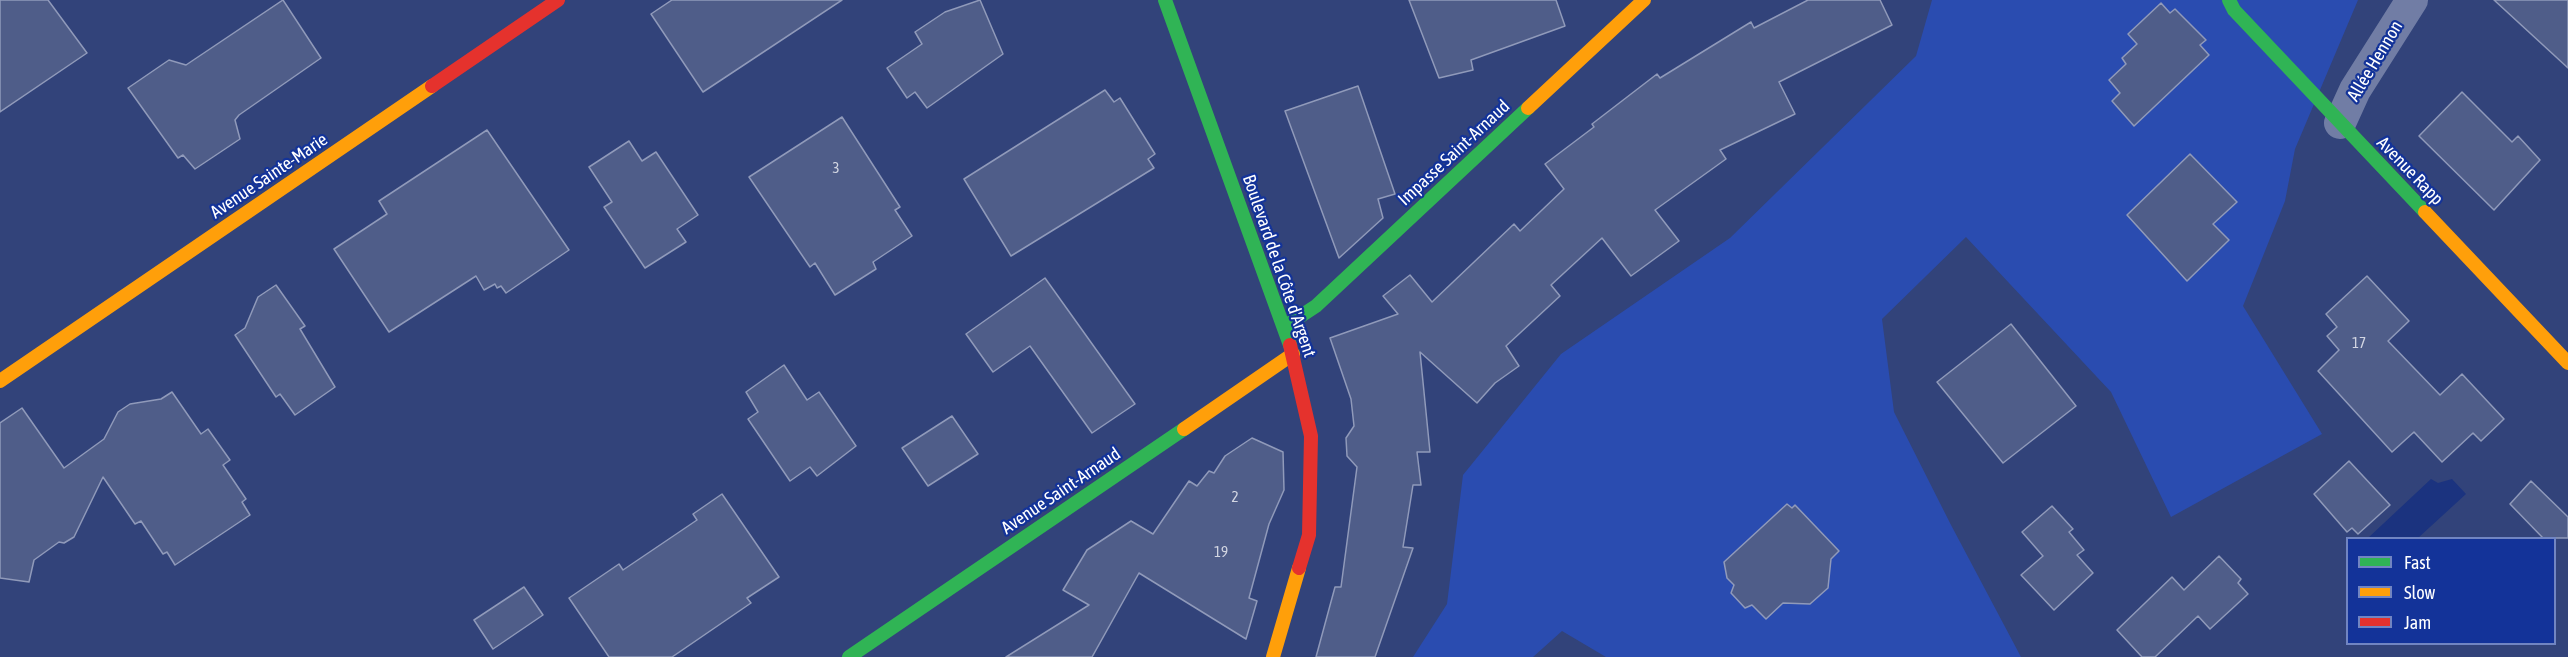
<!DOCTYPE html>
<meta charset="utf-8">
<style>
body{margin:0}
#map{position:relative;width:2568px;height:657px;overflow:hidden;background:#32437a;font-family:"Asap Condensed",sans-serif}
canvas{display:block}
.legend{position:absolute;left:2346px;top:537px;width:210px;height:108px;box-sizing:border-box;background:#133399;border:2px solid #7185c2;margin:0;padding:8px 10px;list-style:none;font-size:18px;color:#fff}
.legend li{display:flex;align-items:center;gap:12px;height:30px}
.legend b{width:30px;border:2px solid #7185c2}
</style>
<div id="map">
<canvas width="2568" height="657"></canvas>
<ul class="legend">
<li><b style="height:8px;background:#30b455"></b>Fast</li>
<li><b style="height:8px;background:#ff9f0a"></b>Slow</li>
<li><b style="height:8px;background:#e5322d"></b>Jam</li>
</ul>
</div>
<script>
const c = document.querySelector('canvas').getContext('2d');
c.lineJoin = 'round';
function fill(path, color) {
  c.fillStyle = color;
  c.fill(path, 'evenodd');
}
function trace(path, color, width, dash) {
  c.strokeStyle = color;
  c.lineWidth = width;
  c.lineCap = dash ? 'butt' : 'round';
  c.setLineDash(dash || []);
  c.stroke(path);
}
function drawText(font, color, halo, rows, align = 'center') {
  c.font = font + ' "Asap Condensed",sans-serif';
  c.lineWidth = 4.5;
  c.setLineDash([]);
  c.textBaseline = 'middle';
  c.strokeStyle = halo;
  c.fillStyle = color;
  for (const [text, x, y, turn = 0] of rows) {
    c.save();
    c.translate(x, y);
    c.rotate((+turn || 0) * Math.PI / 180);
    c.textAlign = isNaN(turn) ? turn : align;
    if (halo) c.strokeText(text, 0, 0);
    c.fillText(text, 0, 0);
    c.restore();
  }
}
fill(new Path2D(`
 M1932 0H2358L2295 149 2285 201 2243 306 2322 434 2171 517 2111 392 1966 237 1882 319 1894 412 1951 525 2021 657H1606L1562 631 1533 657H1413L1447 604 1463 475 1561 354 1730 238 1916 56Z`), '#2a4cb0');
fill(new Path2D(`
 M2431 479 2438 483 2452 479 2466 494 2418 538H2368Z`), '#1b337f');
const building = new Path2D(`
 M0 0H48L87 53 0 112Z
 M283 0 321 58 239 115 235 120 240 139 195 169 183 155 178 158 128 88 169 60 186 65Z
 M672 0H842L703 92 651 14Z
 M980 0 1003 54 927 108 915 92 907 98 887 68 922 44 915 32 945 12Z
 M1409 0H1556L1565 26 1471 60 1473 70 1439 78Z
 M1808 0H1880L1892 25 1779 82 1795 114 1720 150 1726 159 1655 210 1679 241 1631 276 1602 238 1551 285 1560 296 1506 346 1519 366 1495 383 1477 403 1420 352 1430 452H1417L1421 485H1413L1403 547 1413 548 1375 657H1316L1335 587H1341L1357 467 1347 456 1346 438 1354 426 1351 399 1330 338 1398 314 1383 296 1410 275 1432 302 1514 224 1520 231 1564 189 1545 164 1594 127 1592 124 1657 74 1660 78 1751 22 1754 28Z
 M2494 0H2568V68Z
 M2161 3 2170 13 2175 9 2206 40 2200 45 2209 55 2134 126 2112 101 2120 93 2109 80 2126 64 2122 58 2137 44 2128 34Z
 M1358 86 1395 194 1378 199 1383 218 1339 258 1285 111Z
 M1105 90 1114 102 1120 98 1155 154 1148 159 1154 168 1011 256 964 179Z
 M2462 92 2512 142 2518 136 2540 160 2494 210 2419 136Z
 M842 117 900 207 895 210 912 236 873 262 876 269 835 295 815 263 810 267 749 177Z
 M487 130 569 250 506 293 501 286 497 288 495 284 484 290 476 276 389 332 334 249 387 214 379 201Z
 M629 141 642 161 656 152 698 215 677 229 686 242 645 268 604 207 612 202 589 167Z
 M2190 154 2237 202 2213 224 2229 240 2187 281 2127 215Z
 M2367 276 2409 321 2388 341 2440 395 2462 374 2504 419 2481 441 2473 433 2442 462 2414 432 2392 452 2318 371 2339 350 2327 336 2337 327 2326 314Z
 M1045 278 1135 404 1092 433 1030 346 993 372 966 334Z
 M276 285 305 326 300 329 335 387 295 415 280 394 276 397 235 335 245 328 258 297Z
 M2011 324 2076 406 2003 463 1937 382Z
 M784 365 807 400 819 392 856 446 817 476 810 467 790 481 748 419 758 412 746 392Z
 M172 392 201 434 208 429 230 460 223 465 246 499 242 502 250 515 175 565 167 552 163 554 141 521 135 524 103 477 74 537 64 543 59 542 34 560 29 582 0 578V423L22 408 64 468 104 439 118 412 130 404 161 399Z
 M952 416 978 454 928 486 902 448Z
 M1252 438 1283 452 1284 490 1269 524 1249 598 1257 601 1246 639 1139 573 1092 657H1006L1089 605 1063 590 1087 550 1131 521 1153 534 1189 481 1197 486 1209 471 1214 473 1225 456Z
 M2349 461 2390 505 2358 534 2352 528 2347 532 2314 494Z
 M2531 481 2568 517V538H2543L2510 504Z
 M722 494 779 577 747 598 751 603 672 657H609L569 598 619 564 623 570 697 520 693 514Z
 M1787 504 1792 508 1795 505 1839 551 1831 559 1828 588 1810 604 1783 603 1766 619 1752 605 1745 608 1731 593 1734 585 1727 578 1724 562Z
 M2052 506 2073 529 2069 532 2084 550 2077 555 2093 573 2054 610 2021 575 2043 556 2022 532Z
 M2219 556 2241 579 2238 583 2248 594 2210 629 2198 616 2155 657H2142L2117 630 2172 577 2184 590Z
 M524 587 543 615 493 649 474 620Z`);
fill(building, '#4f5d89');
trace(building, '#909aba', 1.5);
trace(new Path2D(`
 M2340 123 2355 90 2412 0`), '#717da5', 32);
trace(new Path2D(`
 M1165 0 1290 345
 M2229 0 2234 10 2425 212
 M1284 327 1316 306 1528 108
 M849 657 1184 429`), '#30b455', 14);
trace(new Path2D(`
 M1528 108 1644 0
 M2425 212 2568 363
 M0 381 432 86
 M1184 429 1293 354
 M1273 657 1299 568`), '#ff9f0a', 14);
trace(new Path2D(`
 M432 86 558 0
 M1290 345 1311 436 1309 535 1299 568`), '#e5322d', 14);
drawText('15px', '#d3d6e2', null, [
 ["3",836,168],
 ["17",2359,343],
 ["2",1235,497],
 ["19",1221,552]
]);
drawText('18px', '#fff', '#133399', [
 ["Allée Hennon",2375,61,-59],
 ["Impasse Saint-Arnaud",1454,153,-43],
 ["Avenue Rapp",2410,171,46],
 ["Avenue Sainte-Marie",269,176,-34],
 ["Boulevard de la Côte d'Argent",1279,266,71],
 ["Avenue Saint-Arnaud",1061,491,-34]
]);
</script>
